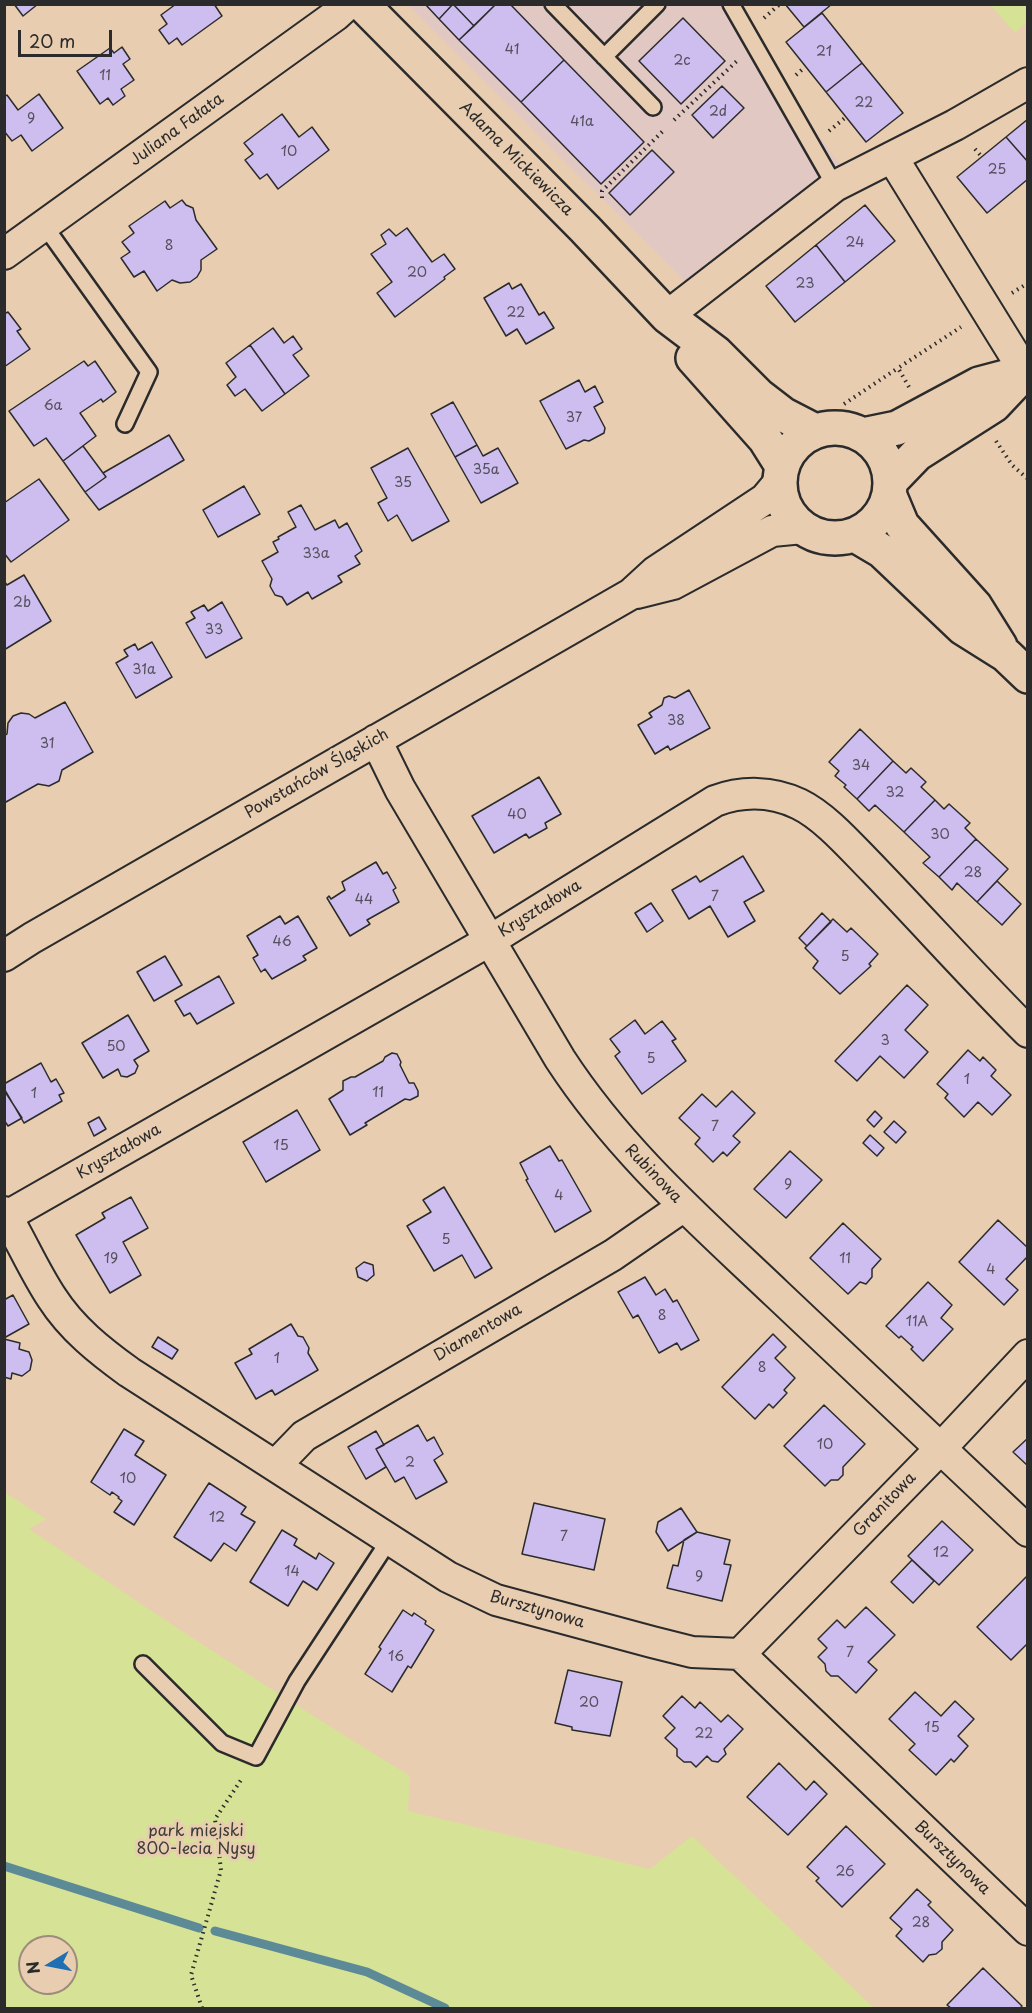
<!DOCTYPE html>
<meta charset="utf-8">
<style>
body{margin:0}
#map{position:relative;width:1032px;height:2013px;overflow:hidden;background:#e9cdb0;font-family:"Playpen Sans",sans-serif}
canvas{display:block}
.frame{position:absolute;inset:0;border:6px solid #2b2b2b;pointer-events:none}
.north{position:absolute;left:18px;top:1935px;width:60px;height:60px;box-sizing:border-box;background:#e9cdb0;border:2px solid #9d8c7b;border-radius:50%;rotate:260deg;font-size:16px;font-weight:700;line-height:24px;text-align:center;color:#2b2b2b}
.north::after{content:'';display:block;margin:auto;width:21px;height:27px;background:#1f6fb2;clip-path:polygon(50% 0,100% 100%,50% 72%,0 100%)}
.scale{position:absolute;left:18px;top:30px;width:94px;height:27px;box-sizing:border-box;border:3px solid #2b2b2b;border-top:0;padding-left:8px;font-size:18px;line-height:21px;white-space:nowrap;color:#2b2b2b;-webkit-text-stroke:4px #e9cdb0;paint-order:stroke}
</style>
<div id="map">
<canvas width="1032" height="2013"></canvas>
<div class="frame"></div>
<div class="north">N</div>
<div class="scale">20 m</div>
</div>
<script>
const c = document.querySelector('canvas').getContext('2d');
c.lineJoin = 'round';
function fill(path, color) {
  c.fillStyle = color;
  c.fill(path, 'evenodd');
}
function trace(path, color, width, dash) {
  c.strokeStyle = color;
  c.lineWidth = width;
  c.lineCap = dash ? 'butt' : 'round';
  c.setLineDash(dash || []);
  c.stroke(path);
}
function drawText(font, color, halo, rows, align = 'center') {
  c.font = font + ' "Playpen Sans",sans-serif';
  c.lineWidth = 6;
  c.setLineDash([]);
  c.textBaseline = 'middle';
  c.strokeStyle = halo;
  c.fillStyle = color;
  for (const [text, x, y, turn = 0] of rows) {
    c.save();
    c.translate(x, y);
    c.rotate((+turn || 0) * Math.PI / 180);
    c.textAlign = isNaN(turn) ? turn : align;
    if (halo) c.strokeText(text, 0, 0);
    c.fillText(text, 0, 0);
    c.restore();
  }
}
fill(new Path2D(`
 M408 5H722L858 189 708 304Z`), '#e1c8c3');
fill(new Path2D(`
 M991 5H1027V22L1015 33Z
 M4 1492 46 1519 29 1529C155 1614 281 1697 410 1776L408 1811 650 1869 692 1836 874 2008H5ZM30 1947H66V1983H30Z`), '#d6e295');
trace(new Path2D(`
 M4 1866 199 1928
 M215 1931 367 1972 445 2008`), '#5c8a96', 9);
const building = new Path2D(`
 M14 4H38L23 16Z
 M176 4H214L222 16 182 45 177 38 169 44 159 30 167 24 161 15Z
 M425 4H453L439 19Z
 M453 4H496L474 26Z
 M453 4 474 26 459 40 439 19Z
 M496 4H510L564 60 521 102 459 40Z
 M785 4H832L804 27Z
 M822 13 862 63 826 92 786 42Z
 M683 18 725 61 681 104 639 61Z
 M122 47 130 59 123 64 134 80 121 89 125 96 113 105 108 98 100 104 77 71 110 48 114 53Z
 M564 60 644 142 601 184 521 102Z
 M862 63 903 113 866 142 826 92Z
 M722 86 744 108 713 138 692 115Z
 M39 94 63 128 32 151 21 135 12 141 4 131V97L7 95 18 110Z
 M282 114 299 137 312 127 329 150 278 189 267 174 260 179 245 160 253 154 244 143Z
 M1028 119V162L1006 137Z
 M1006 137 1028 162V179L987 213 957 177Z
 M652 150 674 172 630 215 609 193Z
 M182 200 186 205 193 208 196 220 217 249 201 260V270L197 277 190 282 180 283 172 280 157 291 144 271 134 277 121 258 130 252 122 242 134 233 129 226 165 201 170 208Z
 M865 205 895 241 845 282 816 245Z
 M407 228 432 262 444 254 455 269 444 277 445 279 395 317 377 293 392 282 371 254 386 244 381 235 389 229 396 236Z
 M816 245 845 282 795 322 766 286Z
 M509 283 512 289 521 284 539 315 544 312 554 328 526 344 517 329 506 336 484 298Z
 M8 312 21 329 17 331 30 349 4 367V314Z
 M273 328 284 343 293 336 302 349 293 355 309 376 285 394 250 345Z
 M250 345 285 394 262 411 245 389 235 396 227 385 236 377 226 363Z
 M84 361 88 366 95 361 116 392 103 402 101 399 80 413 96 436 63 461 46 438 34 446 9 411Z
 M579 380 585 392 595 386 603 402 594 407 605 428 604 433 589 441 584 440 566 449 540 401Z
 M453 402 477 445 455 457 431 414Z
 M169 435 184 460 99 510 85 492 106 477 103 473Z
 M477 445 483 456 498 448 518 483 481 503 455 457Z
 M83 446 106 477 85 492 63 461Z
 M408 448 449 521 412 541 397 515 388 521 378 503 387 498 371 468Z
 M39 479 69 520 11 562 4 553V503Z
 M244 486 260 514 218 537 203 510Z
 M301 505 315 530 335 520 339 528 347 523 362 551 355 556 360 564 338 576 342 582 312 599 308 592 287 605 282 597 275 595 270 586 272 579 262 561 278 552 273 542 279 539 278 537 296 527 288 512Z
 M24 575 51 621 4 650V581L7 585Z
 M222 602 242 638 206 658 186 623 195 618 191 612 204 605 208 611Z
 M152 642 172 677 136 698 116 663 128 656 124 650 135 644 138 650Z
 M689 690 710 728 670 750 668 746 655 754 638 725 652 717 649 713 662 705 664 698 669 696 675 698Z
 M65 702 93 752 62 770 59 781 49 786 38 784 6 802 4 798V736L7 734 8 723 13 716 21 713 29 714 35 718Z
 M860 729 893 761 857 799 844 787 846 785 835 776 839 771 829 762Z
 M893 761 906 773 911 768 926 782 921 787 935 800 904 832 875 805 869 811 857 799Z
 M539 777 561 814 545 823 547 828 529 838 526 834 494 853 472 816Z
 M935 800 944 809 949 804 970 823 965 828 976 839 939 877 923 863 930 857 904 832Z
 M976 839 1008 869 977 902 957 883 952 890 939 877Z
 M743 856 764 891 744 902 755 921 728 937 710 906 689 919 672 890 696 876 700 882Z
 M376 862 383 874 387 872 396 888 393 890 399 902 367 920 370 924 350 936 327 898 329 896 331 899 345 890 342 882Z
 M997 881 1021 904 1002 925 977 902Z
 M651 903 663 921 647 932 635 913Z
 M822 913 831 922 807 946 799 938Z
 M280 916 285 924 298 916 317 948 303 956 306 960 272 979 265 969 261 972 253 958 258 955 247 936Z
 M833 919 847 932 851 928 878 954 869 964 871 966 840 994 813 968 818 961 805 948Z
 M165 956 182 985 154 1001 137 972Z
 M219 976 234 1003 197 1024 190 1013 184 1016 175 1001Z
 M907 985 928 1005 905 1030 928 1052 904 1078 880 1056 857 1081 835 1061Z
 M128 1015 149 1051 134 1060 138 1066 135 1073 127 1077 121 1076 118 1069 103 1078 82 1043Z
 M635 1020 645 1034 662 1021 676 1039 672 1041 686 1061 642 1094 615 1056 620 1052 610 1039Z
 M968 1050 980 1061 983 1057 996 1070 991 1076 1011 1095 992 1115 978 1102 964 1117 945 1098 948 1094 937 1084Z
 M392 1053 397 1054 401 1062 400 1065 409 1083H414L418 1091V1096L410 1100 405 1099 365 1123 367 1125 350 1135 329 1099 343 1090V1081L351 1077H355L383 1061 385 1057Z
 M41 1063 51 1082 56 1079 64 1093 59 1095 62 1101 24 1123 5 1090 4 1084Z
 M4 1090 22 1118 8 1126 4 1120Z
 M732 1091 755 1113 733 1136 740 1142 727 1156 723 1152 713 1162 695 1144 700 1138 679 1118 702 1094 716 1107Z
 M297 1110 320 1150 266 1182 243 1142Z
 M875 1111 882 1118 874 1127 867 1120Z
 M99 1117 106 1129 94 1136 88 1123Z
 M894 1121 906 1132 896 1143 884 1132Z
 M870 1135 884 1148 877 1156 863 1143Z
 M550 1146 559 1161 562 1160 591 1211 555 1232 526 1180 528 1179 520 1163Z
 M790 1151 822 1180 786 1218 754 1189Z
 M444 1187 492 1268 475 1278 462 1255 434 1271 407 1226 431 1212 423 1200Z
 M131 1197 148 1228 123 1242 141 1275 110 1293 76 1235 105 1218 102 1213Z
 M998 1220 1028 1248V1256L1006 1279 1018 1290 1004 1305 959 1262Z
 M843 1223 881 1259 872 1269V1277L866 1284 860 1282 848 1294 810 1258Z
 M364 1262 373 1265 374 1275 367 1281 358 1277 356 1268Z
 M645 1277 656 1295 665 1289 673 1302 677 1300 699 1340 681 1350 677 1343 659 1353 638 1315 633 1318 618 1292Z
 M928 1282 952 1305 941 1318 953 1329 923 1361 911 1349 913 1347 901 1336 899 1338 886 1326Z
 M13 1295 29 1324 4 1338V1300Z
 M291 1324 298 1336 303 1337 309 1348 308 1353 318 1370 275 1395 272 1390 256 1399 235 1363 252 1354 249 1349Z
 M773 1334 786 1347 775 1358 795 1378 784 1390 787 1393 773 1408 769 1404 755 1419 722 1387Z
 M158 1337 178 1350 172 1359 152 1347Z
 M4 1339 20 1343 19 1349 29 1352 32 1360 30 1370 22 1376 12 1373 11 1379 4 1377Z
 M824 1405 865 1444 843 1467V1475L838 1480H831L825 1486 784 1446Z
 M418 1425 427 1441 434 1437 443 1454 434 1460 447 1482 416 1499 404 1477 395 1482 376 1449Z
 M124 1429 144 1441 135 1455 166 1475 134 1525 114 1512 122 1501 118 1498 119 1497 112 1492 110 1495 91 1482Z
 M376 1431 384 1445 376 1449 386 1467 366 1479 348 1447Z
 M1028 1438V1466L1013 1452Z
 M209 1483 246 1507 241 1514 255 1522 236 1551 224 1543 211 1561 174 1537Z
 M534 1503 605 1519 594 1570 522 1554Z
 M681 1508 697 1532 668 1551 656 1532 658 1522Z
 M942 1521 973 1550 939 1585 908 1556Z
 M282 1530 297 1539 294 1545 316 1559 319 1553 334 1563 317 1590 303 1581 288 1606 250 1582Z
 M697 1532 730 1540 724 1564 731 1565 722 1601 667 1588 673 1565 678 1566 684 1540Z
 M912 1560 934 1581 913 1603 891 1582Z
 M1026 1577 1028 1578V1643L1011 1660 977 1627Z
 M866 1607 895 1635 868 1662 877 1670 856 1693 838 1676H831L826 1671 825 1664 818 1657 827 1648 818 1639 837 1620 845 1628Z
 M403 1610 412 1616 414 1613 426 1621 425 1624 434 1630 411 1668 408 1666 392 1692 365 1674 381 1649 379 1647Z
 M568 1670 622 1682 610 1736 572 1730V1727L555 1723Z
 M915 1692 941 1716 955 1701 974 1719 958 1736 968 1746 954 1762 951 1759 936 1775 909 1750 915 1744 889 1719Z
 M682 1696 695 1708 700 1702 721 1722 728 1715 743 1729 724 1749 726 1754 718 1762 712 1761 707 1756 696 1767 691 1762H684L677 1756V1749L665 1738 675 1728 663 1716Z
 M779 1763 806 1790 814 1781 827 1794 788 1835 747 1797Z
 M846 1826 885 1864 842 1907 816 1881 819 1878 807 1867Z
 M917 1889 931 1902 928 1905 953 1930 942 1942V1949L936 1954 929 1955 923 1962 896 1936 902 1929 890 1918Z
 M983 1968 1022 2006 1020 2008H951L947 2005Z`);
fill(building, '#cebeef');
trace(building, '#2b2b2b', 1.5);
const service = new Path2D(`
 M553 4 653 107
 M731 4 835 186
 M604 57 657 4
 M44 225 149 372 125 424
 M143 1664 222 1743 256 1757 297 1681 390 1539`);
const minor = new Path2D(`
 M892 157 1025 372
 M4 254 336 15 348 4
 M667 316 835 186 955 125 1028 83
 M637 593 673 584 772 531 803 528
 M376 740 400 789 560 1059C620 1151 698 1219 777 1294 861 1373 945 1452 1028 1531
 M4 956 32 938 631 594 655 572 765 499 780 481
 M4 1212C21 1240 34 1271 52 1298 72 1329 100 1351 129 1372L448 1577 496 1600 652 1642 692 1652 740 1654 1028 1930
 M7 1216 489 941 715 801C742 791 772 791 799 804 826 817 853 849 874 870 926 924 975 979 1028 1032
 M276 1465 304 1436 613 1255 684 1206
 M740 1654 941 1448 1028 1355`);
const tertiary = new Path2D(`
 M362 4 585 229 667 316 716 353 758 395 784 415 815 431
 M693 358 765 439 782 466
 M780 483a55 55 0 1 1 110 0a55 55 0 1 1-110 0Z
 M863 435 897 428 979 384 1028 371
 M890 482 917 454 994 405 1025 372
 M889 494 902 525 975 606 1000 646
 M855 535 882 551 963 628 1006 655 1028 676`);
trace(service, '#2b2b2b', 20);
trace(minor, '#2b2b2b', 34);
trace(tertiary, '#2b2b2b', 38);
trace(new Path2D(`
 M764 18 780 4
 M796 75 805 67
 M674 120 738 60
 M829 131 846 117
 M975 149 982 157
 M602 198V191L664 130
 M1012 293 1028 283
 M909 387 898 368 961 327
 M844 404 898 368
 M996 441 1012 465 1028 479
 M202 2008 191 1975 221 1870 215 1819 243 1777`), '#2b2b2b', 4, [1.5, 4.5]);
trace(service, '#e9cdb0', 15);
trace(minor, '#e9cdb0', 30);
trace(tertiary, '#e9cdb0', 33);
drawText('14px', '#54505c', null, [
 ["41",512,50],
 ["21",824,52],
 ["2c",682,61],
 ["11",105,76],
 ["22",864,103],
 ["2d",718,112],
 ["9",31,119],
 ["41a",582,122],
 ["10",289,152],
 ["25",997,170],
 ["24",855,243],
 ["8",169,246],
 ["20",417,273],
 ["23",805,284],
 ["22",516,313],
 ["6a",53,406],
 ["37",574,418],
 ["35a",486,470],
 ["35",403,483],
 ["33a",316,554],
 ["2b",22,603],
 ["33",214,630],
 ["31a",144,670],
 ["38",676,721],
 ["31",47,744],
 ["34",861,766],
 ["32",895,793],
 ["40",517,815],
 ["30",940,835],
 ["28",973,873],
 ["7",715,897],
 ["44",364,900],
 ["46",282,942],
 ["5",845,957],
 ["3",885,1041],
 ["50",116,1047],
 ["5",651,1059],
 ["1",967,1080],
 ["11",378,1093],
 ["1",34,1094],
 ["7",715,1127],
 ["15",281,1146],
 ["9",788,1185],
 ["4",559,1196],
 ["5",446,1240],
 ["19",111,1259],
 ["11",845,1259],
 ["4",991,1270],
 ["8",662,1316],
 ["11A",917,1322],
 ["1",277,1359],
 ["8",762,1368],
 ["10",825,1445],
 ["2",410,1463],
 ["10",128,1479],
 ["12",217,1518],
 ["7",564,1537],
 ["12",941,1553],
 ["14",292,1572],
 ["9",699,1577],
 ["7",850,1653],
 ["16",396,1657],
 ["20",589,1703],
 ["15",932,1728],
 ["22",704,1734],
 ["26",845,1872],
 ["28",921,1923]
]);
drawText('16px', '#2b2b2b', '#e9cdb0', [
 ["Juliana Fałata",177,130,-36],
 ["Adama Mickiewicza",516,159,45],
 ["Powstańców Śląskich",317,774,-30],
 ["Kryształowa",540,909,-32],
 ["Kryształowa",119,1152,-30],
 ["Rubinowa",653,1174,46],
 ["Diamentowa",478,1333,-30],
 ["Granitowa",885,1505,-46],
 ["Bursztynowa",537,1610,16],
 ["Bursztynowa",952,1858,44]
]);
drawText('16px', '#3c3d36', '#e9cdb0', [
 ["park miejski",196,1832],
 ["800-lecia Nysy",196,1850]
]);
</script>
